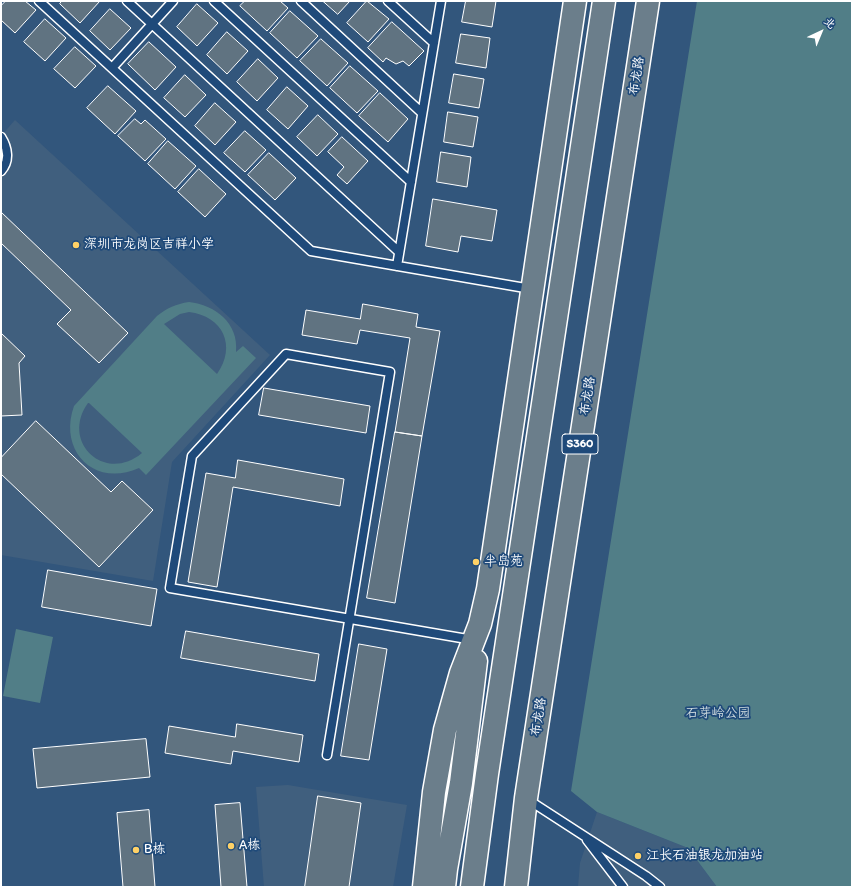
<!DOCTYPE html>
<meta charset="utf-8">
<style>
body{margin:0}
#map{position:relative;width:853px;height:888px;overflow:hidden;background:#32567c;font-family:Itim,"LXGW WenKai TC",sans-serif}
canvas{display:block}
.frame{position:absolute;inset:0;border:2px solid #fff;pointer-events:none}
.north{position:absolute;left:801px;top:12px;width:40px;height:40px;-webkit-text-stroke:3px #1f4a7a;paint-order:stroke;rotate:44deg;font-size:11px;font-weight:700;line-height:16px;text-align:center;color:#fff}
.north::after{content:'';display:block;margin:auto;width:14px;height:18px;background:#fff;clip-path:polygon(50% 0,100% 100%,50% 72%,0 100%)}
</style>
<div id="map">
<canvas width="853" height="888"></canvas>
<div class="frame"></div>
<div class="north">北</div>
</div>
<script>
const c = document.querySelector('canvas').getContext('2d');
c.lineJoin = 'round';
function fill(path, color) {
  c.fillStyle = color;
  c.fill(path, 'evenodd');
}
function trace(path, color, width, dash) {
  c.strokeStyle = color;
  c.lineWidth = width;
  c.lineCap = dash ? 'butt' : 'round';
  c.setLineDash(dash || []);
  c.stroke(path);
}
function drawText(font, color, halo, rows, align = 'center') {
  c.font = font + ' Itim,"LXGW WenKai TC",sans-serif';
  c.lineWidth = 3.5;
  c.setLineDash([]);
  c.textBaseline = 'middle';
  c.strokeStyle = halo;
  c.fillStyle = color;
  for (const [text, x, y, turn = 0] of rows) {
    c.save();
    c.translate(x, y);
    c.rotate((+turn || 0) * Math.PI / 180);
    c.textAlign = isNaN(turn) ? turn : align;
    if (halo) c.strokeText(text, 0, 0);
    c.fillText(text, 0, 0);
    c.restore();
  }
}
fill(new Path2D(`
 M15 120 270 355 172 462 153 581 1 555V136Z
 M288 785 407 805 393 887H264L256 787Z
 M597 812 688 848 717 887H578L580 863Z`), '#405f7e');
fill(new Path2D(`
 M697 1H852V887H717L688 848 597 812 571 791Z
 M189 302C215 305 239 323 236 352L243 346 256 358 146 475 139 468C94 488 58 451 74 406L157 316C167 308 176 304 189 302ZM189 312C223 316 237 346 217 374L164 324 180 314ZM88 403H89L142 453C105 484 60 442 88 403Z
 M16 629 53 637 40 703 3 696Z`), '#517e87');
const building = new Path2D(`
 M6 1H25L36 10 15 33 1 20V6Z
 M62 1H100L80 23 60 4Z
 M245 1H280L288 8 267 31 240 6Z
 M323 1H350L338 14Z
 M367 1 389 19 368 42 347 23Z
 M466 1H496L492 27 462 22Z
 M197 4 218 23 197 46 177 27Z
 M110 9 131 28 110 50 90 31Z
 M290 11 318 36 297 58 270 33Z
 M45 19 66 38 45 61 24 42Z
 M392 22 424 51 409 66 403 61 396 64 386 58 383 62 368 48Z
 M227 32 248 51 227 74 207 55Z
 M461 34 490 38 486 68 456 63Z
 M321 39 348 63 327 86 300 61Z
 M149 42 176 67 155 90 128 64Z
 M75 47 96 66 75 88 54 69Z
 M258 59 278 78 257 101 237 82Z
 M350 66 378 91 357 113 330 88Z
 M454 74 484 79 479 108 449 103Z
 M185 75 206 95 185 117 164 98Z
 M108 86 136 111 115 134 87 108Z
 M287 87 308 106 288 129 267 110Z
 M380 93 408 119 388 142 359 116Z
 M215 103 236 122 215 145 195 126Z
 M448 112 478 117 473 147 444 142Z
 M318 115 338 134 317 156 297 137Z
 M135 119 141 124 145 120 166 139 145 161 118 136Z
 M245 131 266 150 245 172 224 153Z
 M342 137 368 161 347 184 337 175 344 167 328 152Z
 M168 141 196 166 175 189 148 164Z
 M441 152 471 157 467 187 437 182Z
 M269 153 296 178 275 200 248 175Z
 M199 169 226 194 205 217 178 192Z
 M433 199 497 210 492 241 461 236 458 252 426 246Z
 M1 212 128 333 99 363 57 324 71 310 1 243Z
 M363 304 418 314 416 327 440 331 422 436 395 432 410 338 360 330 357 344 302 335 306 310 360 319Z
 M1 333 25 356 19 363 22 415 1 416Z
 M264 388 370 406 366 433 259 415Z
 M36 421 111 492 122 481 153 510 99 567 1 474V458Z
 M395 432 422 436 395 603 367 598Z
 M238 460 344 479 340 506 233 487 217 587 188 582 206 473 235 478Z
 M48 570 157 589 151 626 42 607Z
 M186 631 319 654 315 681 181 658Z
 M359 644 387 649 369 760 341 756Z
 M237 724 303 735 299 762 233 751 231 764 165 753 169 726 235 737Z
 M146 739 150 777 37 788 33 749Z
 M318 796 361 803 349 887H305Z
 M240 803 247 887H221L215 805Z
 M149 810 155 887H123L117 813Z`);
fill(building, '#607381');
trace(building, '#fff', 1);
const lane = new Path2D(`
 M39 1 311 251 531 289
 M127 1 399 252
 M214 1 411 182
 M301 1 422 113
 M388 1 434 43
 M112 68 173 1
 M1 137C8 148 10 161 1 171
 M397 266 441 1
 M327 755C348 628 369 500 390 372L286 354 192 456 170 588 473 640
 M527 799 646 876 660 887
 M587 840 623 887`);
const primary = new Path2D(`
 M424 887 434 792 445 730 461 673 480 624 488 589 575 1
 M444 887 446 869 461 783 476 661
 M472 887 487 774 604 1
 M516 887 526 798 648 1`);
trace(lane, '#fff', 11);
trace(primary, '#fff', 25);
trace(lane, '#1f4a7a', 8);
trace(primary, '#6b7e8b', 22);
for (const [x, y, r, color] of [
 [76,245,4,"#ffd166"],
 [476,562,4,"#ffd166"],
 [231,846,4,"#ffd166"],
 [136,850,4,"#ffd166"],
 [638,856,4,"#ffd166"]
]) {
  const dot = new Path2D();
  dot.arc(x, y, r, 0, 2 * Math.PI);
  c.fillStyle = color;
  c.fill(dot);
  trace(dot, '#1f4a7a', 1.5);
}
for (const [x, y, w] of [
 [580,444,36]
]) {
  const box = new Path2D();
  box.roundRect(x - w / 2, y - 10, w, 20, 3);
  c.fillStyle = '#1f4a7a';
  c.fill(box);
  trace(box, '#fff', 1);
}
drawText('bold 12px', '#fff', null, [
 ["S360",580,444]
]);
drawText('13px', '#fff', '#1f4a7a', [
 ["布龙路",637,76,-81],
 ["布龙路",588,396,-81],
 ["布龙路",539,717,-81]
]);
drawText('13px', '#fff', '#1f4a7a', [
 ["深圳市龙岗区吉祥小学",84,245],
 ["半岛苑",484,562],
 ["A栋",239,846],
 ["B栋",144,850],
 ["江长石油银龙加油站",646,856]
], 'left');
drawText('13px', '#d4dfe1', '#1f4a7a', [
 ["石芽岭公园",718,714]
]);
</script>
